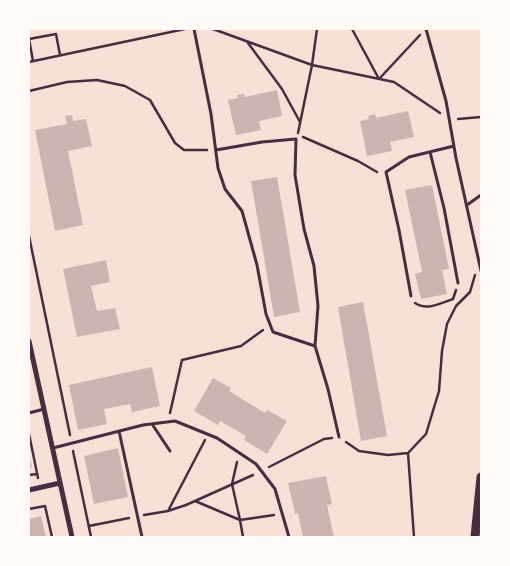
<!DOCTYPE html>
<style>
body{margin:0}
#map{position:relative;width:510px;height:566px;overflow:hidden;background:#f7e1d7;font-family:"PT Sans Narrow",sans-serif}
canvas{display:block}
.frame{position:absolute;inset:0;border:30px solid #fffaf5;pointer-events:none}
</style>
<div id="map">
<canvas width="510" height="566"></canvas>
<div class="frame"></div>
</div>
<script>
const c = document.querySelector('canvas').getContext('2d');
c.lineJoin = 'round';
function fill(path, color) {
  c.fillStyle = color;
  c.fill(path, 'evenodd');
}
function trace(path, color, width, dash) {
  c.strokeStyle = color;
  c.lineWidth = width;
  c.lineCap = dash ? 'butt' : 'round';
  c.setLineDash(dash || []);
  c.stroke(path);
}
fill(new Path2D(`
 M277 90 282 116 259 121 261 130 236 135 228 100 238 98 237 95 244 94 245 97Z
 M408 111 414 137 390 142 392 151 367 156 360 121 369 119 368 116 375 114 376 118Z
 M72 115 73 121 86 119 92 146 68 151 83 225 55 231 35 130 67 124 65 116Z
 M277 177 300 312 274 317 251 181Z
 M432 185 449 269 442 270 447 294 421 299 415 274 422 272 405 190Z
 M106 260 110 282 91 286 97 311 115 308 120 329 77 337 63 269Z
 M363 302 387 436 361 441 338 307Z
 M152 367 160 406 132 412 130 404 104 409 107 424 78 430 69 385Z
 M213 378 231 388 229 391 265 413 267 410 287 421 267 454 244 440 246 436 220 421 218 425 194 411Z
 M118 448 128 497 94 504 84 456Z
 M29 456 32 467 29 468Z
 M326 476 332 504 327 505 334 537H303L298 513 295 514 288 483Z
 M41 516 46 537H29V519Z`), '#ccb4b1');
trace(new Path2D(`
 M213 29 312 65 394 82 440 113
 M352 29 379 79 420 35
 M248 43 282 89 300 122
 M33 61 29 39 56 34 60 55
 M29 62 185 29
 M29 91 67 82 97 80 125 86 150 100 175 143 184 150H207
 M458 119 481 117
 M298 133 312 65 317 29
 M303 137 358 161 377 172
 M29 236 70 435
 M415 303C427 311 441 303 453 299L456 290
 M170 413 182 360 241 346 263 330
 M29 434 38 478
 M346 442 359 451 388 455 408 453 426 434 439 391 442 351 447 324 456 306 470 292 475 275
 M73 451 91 537
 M408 453 414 537
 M237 462 232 484 240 520 243 537
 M269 467 324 439 332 438
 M29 475 37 474
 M195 501 240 520 274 515
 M29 509 45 506 52 537
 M168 511 205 440
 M144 515 168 511 186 505 253 475
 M89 526 129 518`), '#4a2c40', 2.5);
trace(new Path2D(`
 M194 29 211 114 218 168 225 189 242 211 257 265 266 314 273 332 315 346
 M426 29 446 101 456 158 481 271
 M216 150 262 142 296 139 295 175 304 229 314 266 318 306 315 346 328 389 339 437
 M430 152 444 208 458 283
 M467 205 481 195
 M411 296 399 230 386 172 409 157 454 146
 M29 413 44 409
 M152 424 170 451
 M119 431 142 537
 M53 448 143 425 175 421 217 438 256 464 275 489 289 537`), '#4a2c40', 3);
trace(new Path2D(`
 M29 341 72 537
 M29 490 60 483`), '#4a2c40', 5);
trace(new Path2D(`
 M475 537 481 477`), '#4a2c40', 9);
</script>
